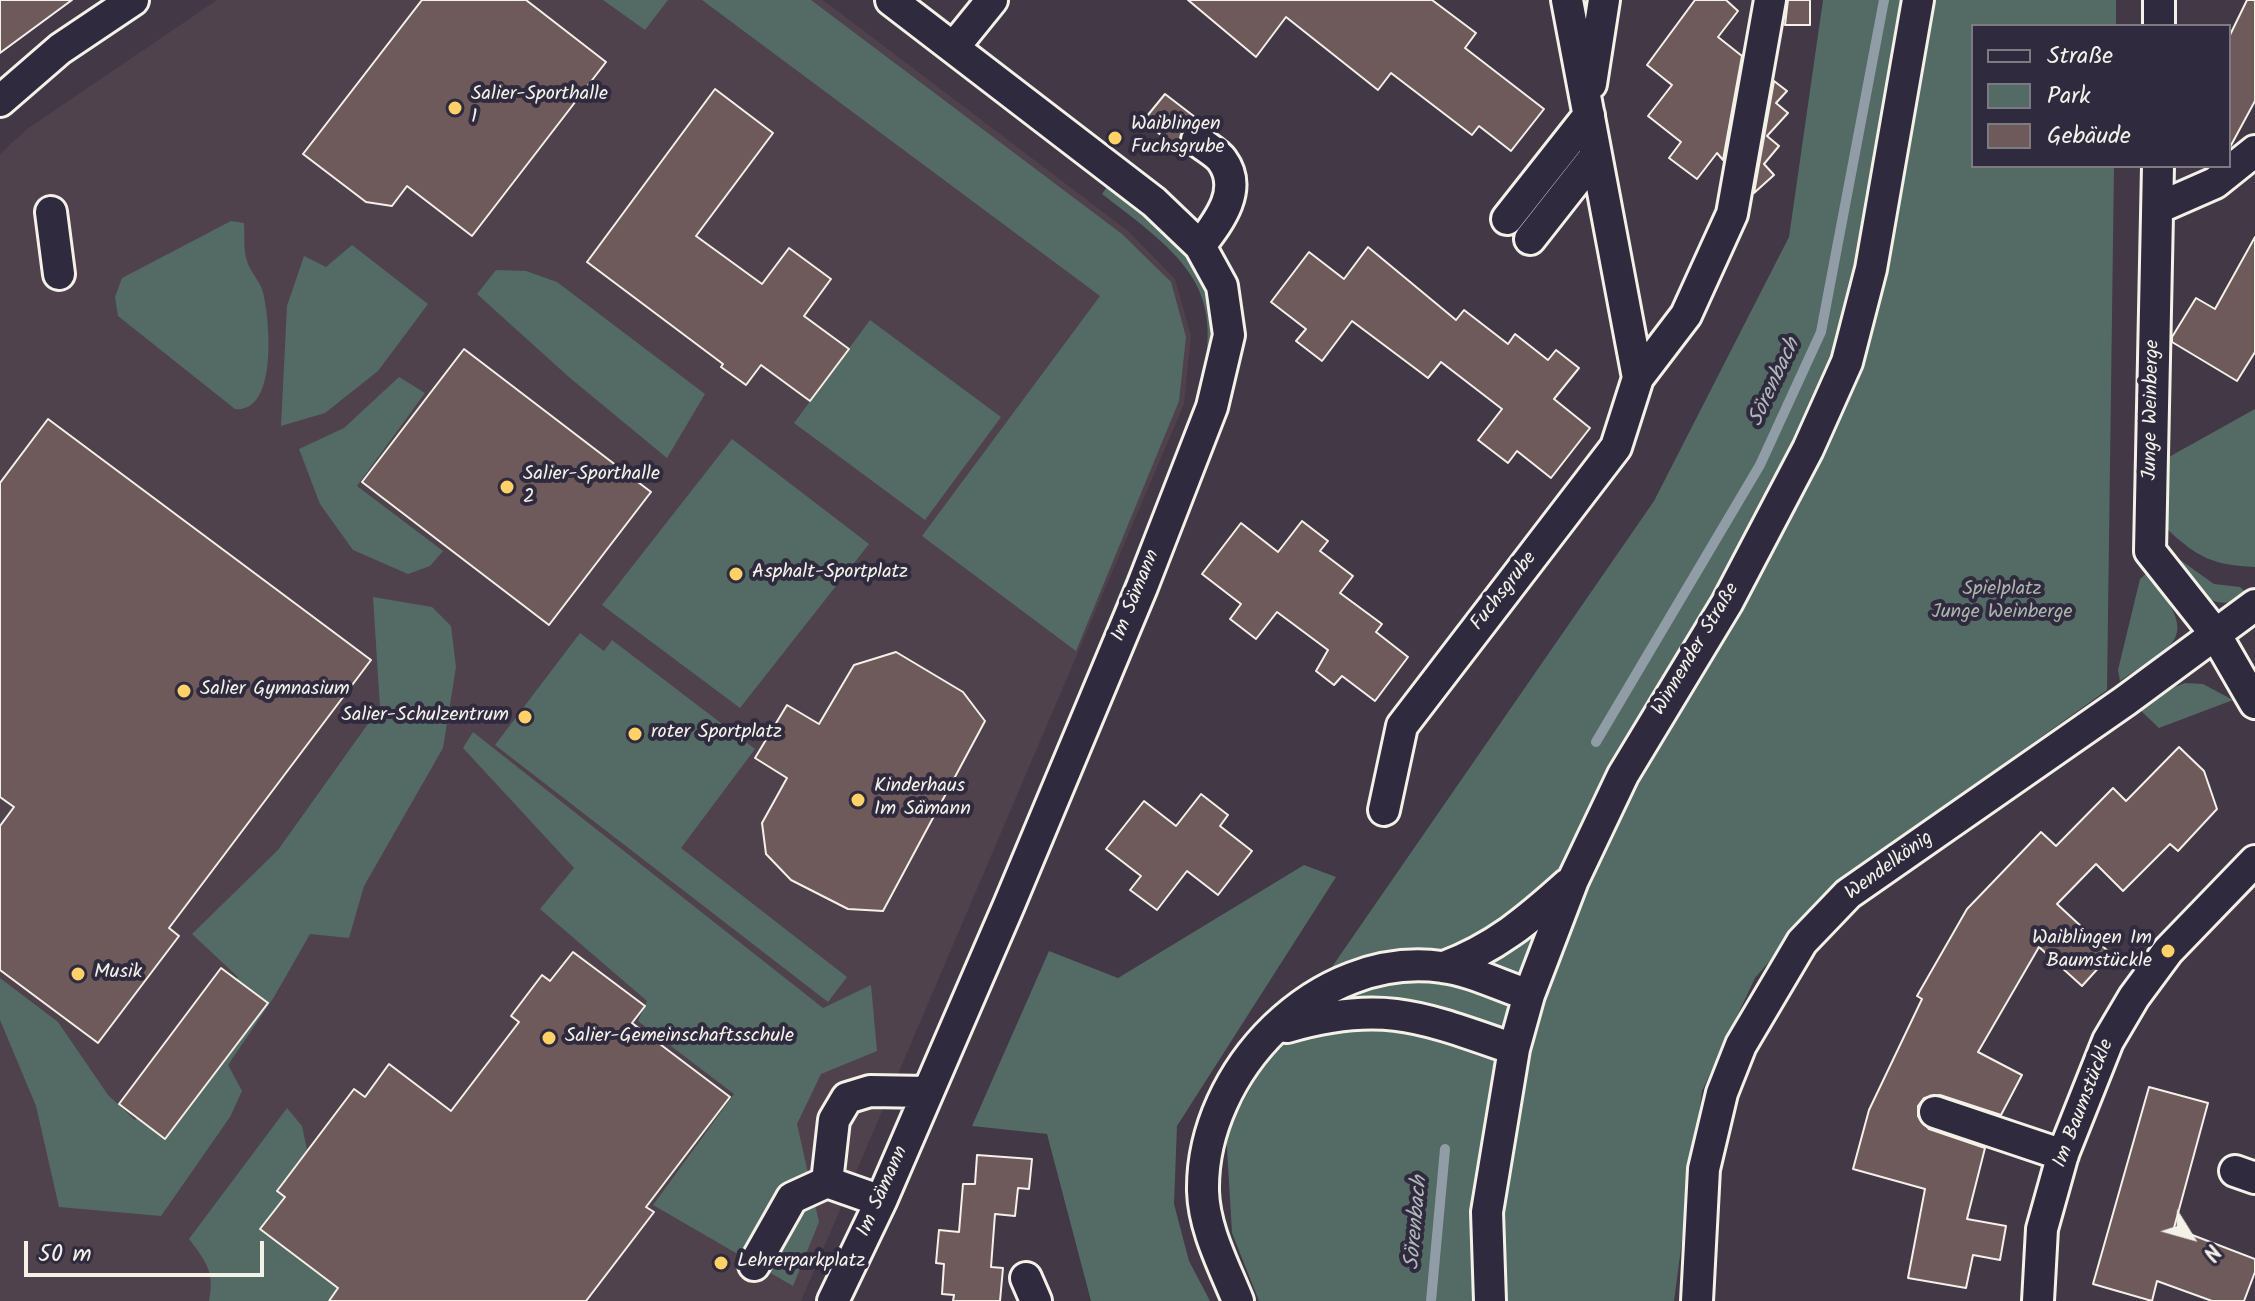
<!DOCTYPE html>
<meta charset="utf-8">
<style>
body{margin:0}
#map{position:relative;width:2255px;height:1301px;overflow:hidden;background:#423846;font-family:Kalam,sans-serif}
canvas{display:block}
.legend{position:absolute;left:1971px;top:24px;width:260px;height:144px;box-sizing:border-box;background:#2f2a3d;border:2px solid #7e7a81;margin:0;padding:10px 14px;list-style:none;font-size:24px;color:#f4f1e8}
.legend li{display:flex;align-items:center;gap:16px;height:40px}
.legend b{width:40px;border:2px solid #7e7a81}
.north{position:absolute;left:2151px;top:1197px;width:80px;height:80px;-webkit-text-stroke:6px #2f2a3d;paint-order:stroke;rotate:127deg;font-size:22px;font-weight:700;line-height:32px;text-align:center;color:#f4f1e8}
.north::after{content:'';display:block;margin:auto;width:28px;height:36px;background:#f4f1e8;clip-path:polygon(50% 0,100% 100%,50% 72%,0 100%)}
.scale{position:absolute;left:24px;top:1241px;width:240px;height:36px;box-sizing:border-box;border:4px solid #f4f1e8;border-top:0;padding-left:10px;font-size:24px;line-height:28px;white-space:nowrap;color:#f4f1e8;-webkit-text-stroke:6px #2f2a3d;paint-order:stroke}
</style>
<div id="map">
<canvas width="2255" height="1301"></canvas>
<ul class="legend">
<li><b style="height:10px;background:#2f2a3d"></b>Straße</li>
<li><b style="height:22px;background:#546a65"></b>Park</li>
<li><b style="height:22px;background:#6e595b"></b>Gebäude</li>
</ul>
<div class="north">N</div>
<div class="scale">50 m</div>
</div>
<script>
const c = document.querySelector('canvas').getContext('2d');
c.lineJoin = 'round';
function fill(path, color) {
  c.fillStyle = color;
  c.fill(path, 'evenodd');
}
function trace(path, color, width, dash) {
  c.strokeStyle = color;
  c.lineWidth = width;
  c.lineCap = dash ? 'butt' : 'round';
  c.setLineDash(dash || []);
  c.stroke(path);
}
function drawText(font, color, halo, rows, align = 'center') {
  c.font = font + ' Kalam,sans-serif';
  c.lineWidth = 8;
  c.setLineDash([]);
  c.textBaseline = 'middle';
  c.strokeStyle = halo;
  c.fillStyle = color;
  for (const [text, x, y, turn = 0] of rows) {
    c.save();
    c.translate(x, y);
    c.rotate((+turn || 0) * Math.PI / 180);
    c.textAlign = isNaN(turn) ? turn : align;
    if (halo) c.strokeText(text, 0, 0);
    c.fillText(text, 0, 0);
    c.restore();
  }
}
fill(new Path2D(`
 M217 0H823L1128 231 1175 279 1191 336 1184 404 801 1301H0V154L27 129Z`), '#4f424c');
fill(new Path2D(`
 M603 0H668L645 30Z
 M702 0H811L1122 234 1171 282 1186 337 1179 401 1076 651 922 536 1100 296Z
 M1823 0H2116V26H1973V166H2114L2107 690 1837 883 1755 978 1702 1091 1674 1301H1259L1232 1233 1226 1132 1260 1071 1654 501 1789 237Z
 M1107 187C1154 223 1221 268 1216 337 1214 363 1204 391 1199 417L1002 884 1192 414C1232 293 1194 264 1102 194Z
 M231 221 244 223C245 235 243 250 247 261 250 271 258 279 262 289 270 314 279 414 235 409L118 316 115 297 122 278Z
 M352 245 428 304 378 371 325 413 281 426 287 306 304 256 326 267Z
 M496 270 526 271 557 282 705 394 667 458 570 378 477 294Z
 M870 320 1001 417 925 520 794 423Z
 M399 377 425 393 357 486 443 551 430 566 408 574 353 550 320 504 299 449 344 428Z
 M2255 409V567C2213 565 2198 558 2167 529V458Z
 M732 439 869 544 740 708 602 605Z
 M2169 552 2214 584 2240 587 2248 595C2208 619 2190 582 2169 552Z
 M2148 572C2197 639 2183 639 2120 681L2118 670 2140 579Z
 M373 597 432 607 451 626 456 667 443 748 364 886 349 938 310 934 274 997 228 1065 242 1091 230 1117 161 1216 59 1207 36 1106 0 1020V978L58 1022 108 1095 135 1120 238 977 192 934 278 850 380 707Z
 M580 633 604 651 612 640 755 749 681 848 847 977 828 1002 495 745Z
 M2185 683 2203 684 2233 700 2159 728 2140 710 2167 690Z
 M473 732 823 1008 871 985 877 1051 821 1074 797 1124 819 1222 793 1286 653 1205 734 1094 638 1021 647 1001 540 909 574 868 463 748Z
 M1304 865 1336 877 1177 1126 1174 1204 1189 1261 1210 1301H1091L1047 1134 972 1126 1049 951 1118 978Z
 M287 1108 302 1126 307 1150 277 1190 285 1197 261 1229 338 1288 328 1301H209C215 1273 206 1261 189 1239Z`), '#546a65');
trace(new Path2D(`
 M1596 742 1760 465 1821 332 1884 0
 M1431 1301 1445 1149`), '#909ca6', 10);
const building = new Path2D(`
 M0 0H72L0 53Z
 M422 0H526L606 62 472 236 407 186 392 206 366 202 303 154Z
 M1188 0H1432L1476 33 1465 48 1544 109 1511 151 1479 126 1472 135 1391 73 1378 90 1286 17 1256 57Z
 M1695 0H1726L1738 11 1718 37 1742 56 1723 160 1717 153 1697 179 1669 158 1681 142 1648 116 1672 85 1647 65Z
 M1788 0H1810V25H1785Z
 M2247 0H2255V101L2229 149V37Z
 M1774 81 1787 91 1776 103 1788 113 1767 136 1779 146 1764 164 1774 175 1754 193Z
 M715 89 773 133 696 236 762 284 789 248 831 279 804 316 849 349 810 401 761 365 746 385 721 367 723 364 587 262Z
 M1165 94 1204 124 1191 123 1183 129 1180 146 1185 154 1143 121Z
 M2255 237V352L2237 381 2172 342V337L2196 298 2215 309Z
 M1368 247 1456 320 1464 310 1508 344 1515 334 1548 360 1556 350 1579 368 1554 399 1590 428 1551 478 1517 451 1508 463 1478 440 1502 409 1441 362 1428 378 1352 321 1322 361 1296 341 1306 329 1271 302 1309 252 1344 279Z
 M464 349 651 492 549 625 362 482Z
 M48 419 371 660 169 928 179 936 98 1043 0 970V826L14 807 0 797V483Z
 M1302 521 1328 541 1320 551 1353 576 1340 593 1382 624 1376 632 1408 657 1375 701 1342 676 1334 685 1316 671 1328 650 1277 612 1256 639 1230 619 1241 604 1202 574 1241 523 1278 552Z
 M896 652 963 692 985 721 883 911 848 909 791 880 766 854 762 823 787 778 755 758 787 705 819 724 854 665Z
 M2179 747 2204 771 2217 809 2178 851 2170 844 2123 891 2096 864 2057 904 2111 954 2082 986 2039 947 1978 1052 2022 1075 2001 1115 1940 1095 1924 1098 1918 1106V1116L1929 1129 1985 1148 1967 1219 2006 1226 2000 1260 1973 1255 1966 1288 1908 1278 1925 1189 1853 1169 1869 1110 1922 999 1917 996 1967 909 2041 832 2056 846 2113 788 2126 801Z
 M1201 794 1228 815 1220 826 1252 851 1218 895 1187 871 1157 910 1130 890 1141 876 1106 849 1144 801 1176 826Z
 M573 952 645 1006 632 1023 730 1097 646 1207 654 1212 586 1301H329L338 1288 260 1229 285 1197 277 1191 354 1089 365 1097 389 1064 451 1111 519 1022 511 1016 542 975 550 981Z
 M221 968 268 1003 165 1139 119 1104Z
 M2149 1087 2208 1103 2174 1228 2255 1259V1272L2244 1301H2212L2157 1281 2152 1301 2093 1284Z
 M977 1155 1032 1159 1029 1189 1018 1188 1015 1216 995 1214 991 1267 1003 1268 1000 1301H953L954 1295 942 1294 944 1264 936 1263 939 1230 959 1232 963 1184H975Z`);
fill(building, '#6e595b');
trace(building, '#f4f1e8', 2);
const minor = new Path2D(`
 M2159 26V0
 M954 47 992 0
 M1591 84 1604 0
 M0 101 60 49 133 0
 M1197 140C1204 146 1217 153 1222 160 1244 190 1218 222 1200 246
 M2158 166 2150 551 2214 632 2255 703
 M2158 208 2215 183 2255 151
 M51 212 59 274
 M1507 219 1589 115
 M1530 239 1596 155
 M1638 378 1686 315 1732 214 1770 0
 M1384 810 1402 726 1616 447 1638 378 1567 0
 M1444 967C1495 948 1528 920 1568 884
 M1287 1027C1383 999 1424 1018 1514 1049
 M1935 1112 2063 1155
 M2235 1171 2255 1178
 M827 1182 834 1120 847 1098 870 1091 928 1092
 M754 1265 792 1198 827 1182 881 1201
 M1026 1278 1036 1301
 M833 1301 881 1201 1009 905 1142 587 1212 407 1229 335 1222 286 1200 246 1154 202 891 0
 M1238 1301C1224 1266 1204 1229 1203 1191 1201 1071 1318 950 1442 967 1470 970 1501 986 1529 995
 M1490 1301 1487 1212 1514 1049 1529 995 1573 880 1623 775 1727 603 1808 449 1847 362 1871 269 1918 0
 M1697 1301 1704 1169 1722 1093 1741 1045 1802 942 1848 894 2125 701 2255 605
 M2038 1301 2042 1229 2063 1154 2108 1041 2134 997 2168 951 2255 861`);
trace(minor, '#f4f1e8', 36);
trace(minor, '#2f2a3d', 30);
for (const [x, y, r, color] of [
 [455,108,8,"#ffd166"],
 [1115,138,8,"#ffd166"],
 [507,487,8,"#ffd166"],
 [736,574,8,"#ffd166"],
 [184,691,8,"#ffd166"],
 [525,717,8,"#ffd166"],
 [635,734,8,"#ffd166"],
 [858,800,8,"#ffd166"],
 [2168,951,8,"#ffd166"],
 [78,974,8,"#ffd166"],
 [549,1038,8,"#ffd166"],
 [721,1263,8,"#ffd166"]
]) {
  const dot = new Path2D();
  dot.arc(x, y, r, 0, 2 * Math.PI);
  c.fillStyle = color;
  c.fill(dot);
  trace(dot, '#2f2a3d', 3);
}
drawText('20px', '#f4f1e8', '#2f2a3d', [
 ["Salier-Sporthalle",471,96],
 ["1",471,119],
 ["Waiblingen",1131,126],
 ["Fuchsgrube",1131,149],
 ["Salier-Sporthalle",523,476],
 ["2",523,499],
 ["Asphalt-Sportplatz",752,574],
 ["Salier Gymnasium",200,691],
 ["Salier-Schulzentrum",509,717,"right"],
 ["roter Sportplatz",651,734],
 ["Kinderhaus",874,788],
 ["Im Sämann",874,811],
 ["Waiblingen Im",2152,940,"right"],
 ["Baumstückle",2152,963,"right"],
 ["Musik",94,974],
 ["Salier-Gemeinschaftsschule",565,1038],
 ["Lehrerparkplatz",737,1263]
], 'left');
drawText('20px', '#f4f1e8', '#2f2a3d', [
 ["Junge Weinberge",2153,410,-89],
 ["Fuchsgrube",1505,592,-52],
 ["Im Sämann",1137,596,-68],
 ["Winnender Straße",1697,650,-59],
 ["Wendelkönig",1890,867,-36],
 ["Im Baumstückle",2085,1104,-69],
 ["Im Sämann",884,1192,-66]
]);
drawText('20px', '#acb4ad', '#2f2a3d', [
 ["Spielplatz",2002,591],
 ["Junge Weinberge",2002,614]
]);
drawText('italic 22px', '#b2b8bc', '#2f2a3d', [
 ["Sörenbach",1776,383,-65],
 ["Sörenbach",1418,1223,-85]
]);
</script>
